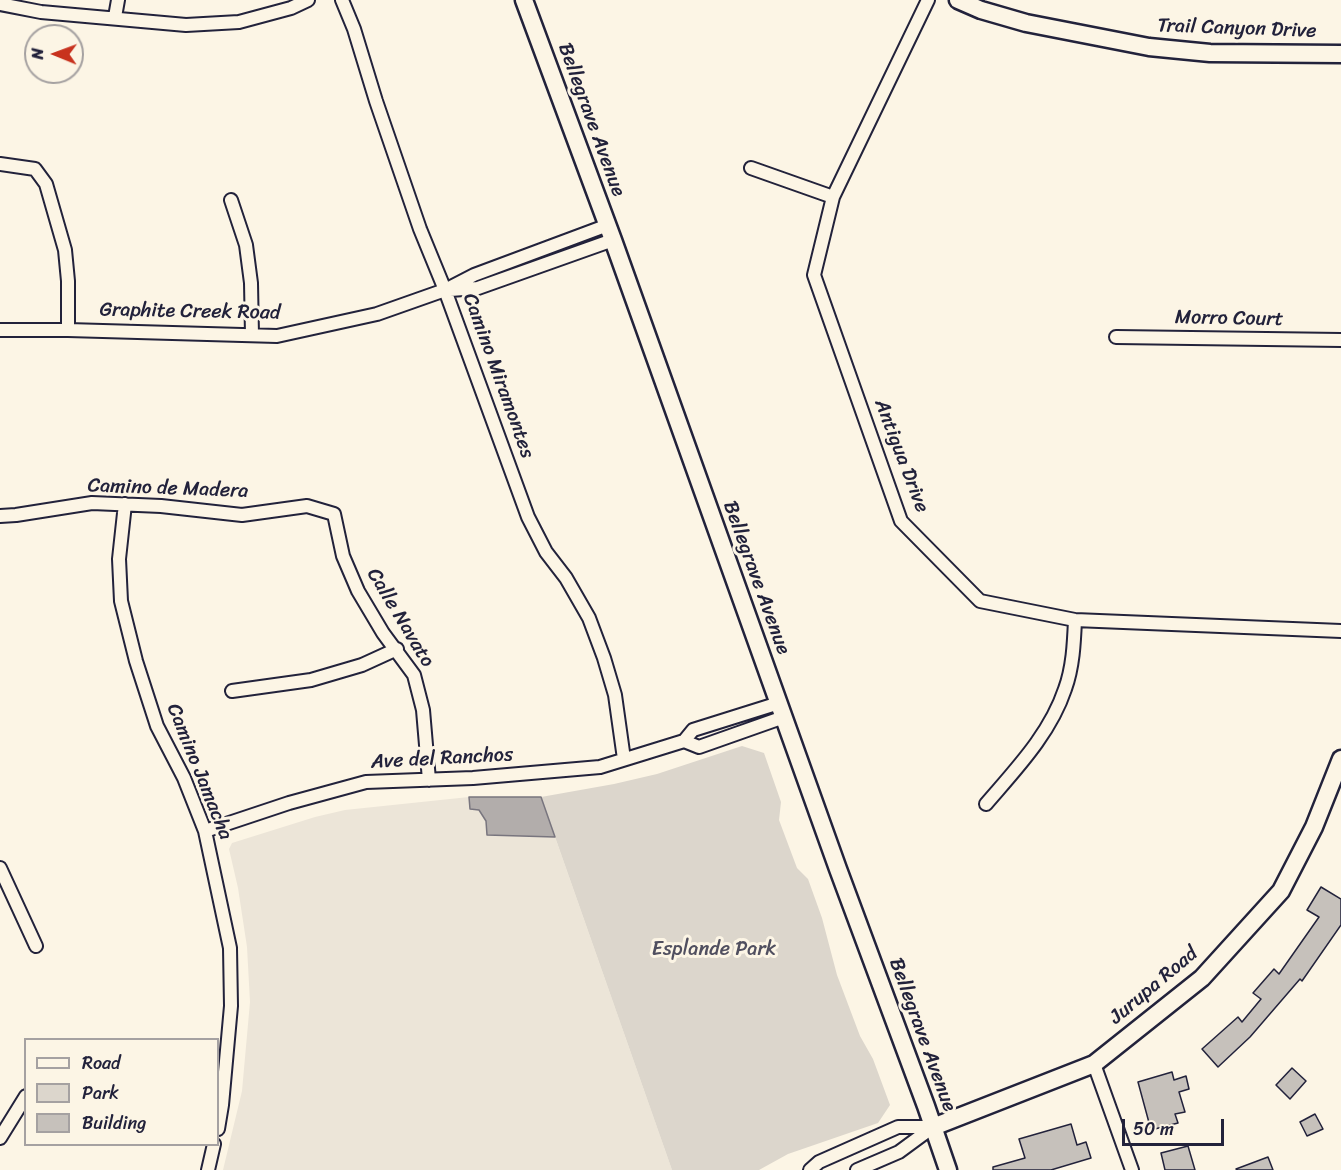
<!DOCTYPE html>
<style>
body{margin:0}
#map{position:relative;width:1341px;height:1170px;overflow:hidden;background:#fcf5e5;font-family:Sriracha,sans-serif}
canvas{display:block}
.legend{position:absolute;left:24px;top:1038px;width:195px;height:108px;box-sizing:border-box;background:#fcf5e5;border:2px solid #a5a1a1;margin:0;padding:8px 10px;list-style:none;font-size:18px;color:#22223b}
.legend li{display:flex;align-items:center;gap:12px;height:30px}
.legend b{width:30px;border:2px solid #a5a1a1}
.north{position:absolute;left:24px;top:24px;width:60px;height:60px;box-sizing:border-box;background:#fcf5e5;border:2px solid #a5a1a1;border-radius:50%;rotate:271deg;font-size:16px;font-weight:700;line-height:24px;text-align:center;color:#22223b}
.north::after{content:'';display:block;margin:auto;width:21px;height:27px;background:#c8321e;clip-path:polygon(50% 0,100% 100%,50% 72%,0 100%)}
.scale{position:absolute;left:1122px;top:1119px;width:102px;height:27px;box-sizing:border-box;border:3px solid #22223b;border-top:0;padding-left:8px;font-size:18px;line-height:21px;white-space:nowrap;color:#22223b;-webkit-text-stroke:4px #fcf5e5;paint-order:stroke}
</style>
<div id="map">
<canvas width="1341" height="1170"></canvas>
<ul class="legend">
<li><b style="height:8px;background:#fcf5e5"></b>Road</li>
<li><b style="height:16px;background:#dcd6cc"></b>Park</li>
<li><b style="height:16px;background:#c6c1bb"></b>Building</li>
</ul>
<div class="north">N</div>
<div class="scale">50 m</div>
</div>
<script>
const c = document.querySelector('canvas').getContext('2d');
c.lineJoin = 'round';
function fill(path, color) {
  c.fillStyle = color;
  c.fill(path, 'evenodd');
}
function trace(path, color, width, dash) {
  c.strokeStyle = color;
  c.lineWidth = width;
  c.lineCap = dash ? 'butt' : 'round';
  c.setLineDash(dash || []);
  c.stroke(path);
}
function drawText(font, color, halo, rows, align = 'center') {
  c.font = font + ' Sriracha,sans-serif';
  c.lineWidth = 6;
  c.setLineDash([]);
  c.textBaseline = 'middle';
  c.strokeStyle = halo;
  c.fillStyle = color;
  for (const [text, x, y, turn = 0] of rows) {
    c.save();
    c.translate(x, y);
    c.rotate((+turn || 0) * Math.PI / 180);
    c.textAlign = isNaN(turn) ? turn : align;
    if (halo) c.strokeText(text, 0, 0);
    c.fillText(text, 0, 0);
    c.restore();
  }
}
fill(new Path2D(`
 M469 797 470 809 479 810 486 821 487 835 555 837 672 1170H223L242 1091 250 1002 247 947 238 888 229 849 232 843 315 817 345 810Z`), '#ece5d8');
fill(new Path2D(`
 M742 746 764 753 781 802 779 820 797 868 808 879 822 918 837 975 860 1036 873 1059 890 1105 878 1123 788 1154 759 1170H672L541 797 614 784 657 774Z`), '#dcd6cc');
const water = new Path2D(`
 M469 797H541L555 837 487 835 486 821 479 810 470 809Z`);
fill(water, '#b2adab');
trace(water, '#78757e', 1.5);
const building = new Path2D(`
 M1321 887 1341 899V925L1302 981 1300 979 1250 1037 1218 1067 1202 1049 1238 1017 1242 1022 1261 999 1253 993 1274 969 1279 974 1319 917 1307 910Z
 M1292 1068 1306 1081 1290 1099 1276 1085Z
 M1172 1072 1174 1080 1186 1076 1189 1089 1179 1092 1185 1112 1175 1114 1178 1123 1151 1130 1138 1082Z
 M1315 1114 1323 1129 1307 1136 1300 1122Z
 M1071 1124 1077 1145 1086 1142 1091 1158 1051 1170H993V1167L1025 1158 1019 1139Z
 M1188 1146 1195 1170H1165L1161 1153Z
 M1268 1157 1273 1170H1237L1236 1169Z`);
fill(building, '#c6c1bb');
trace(building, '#22223b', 1.5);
const street = new Path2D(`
 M342 0 354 29 376 101 420 229 445 290 528 517 546 552 566 578 589 618 604 658 615 695 624 759
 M928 0 833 197 814 275 901 521 980 601 1075 620 1341 631
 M0 4 41 12 186 25 239 22 291 8 308 0
 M115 17 118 0
 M0 164 35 169 46 184 65 250 68 281V330
 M751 168 833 197
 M231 200 246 245 251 283 252 335
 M450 290 478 288 613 240
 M0 330H68L277 336 377 314 445 290 474 275 608 225
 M1116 337 1341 340
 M125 504 119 559 121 601 136 661 157 726 184 778 205 831 230 948 231 1006 222 1105 218 1129
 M0 516 16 515 92 503 161 506 242 515 307 506 334 514 343 556 358 591 383 633 414 675 423 710 429 780
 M232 691 311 680 362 665 397 649
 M684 741 699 747 784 717
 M986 804C1016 769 1050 734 1065 689 1073 667 1074 643 1075 620
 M205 831 289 803 366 782 473 778 600 767 684 741 693 730 779 703
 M0 868 36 946
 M1094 1064 1132 1170
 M0 1138 26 1096
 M208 1170 214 1144
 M810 1170 819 1162 898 1127H933
 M857 1170 899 1152 933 1127`);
const secondary = new Path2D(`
 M524 0 613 240 838 869 926 1106 948 1170
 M958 0 981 10 1026 23 1149 47 1210 53 1341 54
 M933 1127 1094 1064 1202 978 1281 891 1314 827 1341 759`);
trace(street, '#22223b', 16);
trace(secondary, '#22223b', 21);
trace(street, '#fcf5e5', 12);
trace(secondary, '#fcf5e5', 16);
drawText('20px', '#22223b', '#fcf5e5', [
 ["Trail Canyon Drive",1237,29,2],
 ["Bellegrave Avenue",591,120,70],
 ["Graphite Creek Road",190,312,1],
 ["Morro Court",1229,319,1],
 ["Camino Miramontes",498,376,70],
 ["Antigua Drive",901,456,69],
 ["Camino de Madera",168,489,2],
 ["Bellegrave Avenue",756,578,70],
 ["Calle Navato",400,618,59],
 ["Ave del Ranchos",442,759,-3],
 ["Camino Jamacha",199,772,68],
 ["Jurupa Road",1154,986,-40],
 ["Bellegrave Avenue",922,1035,70]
]);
drawText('20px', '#504f5f', '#fcf5e5', [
 ["Esplande Park",714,950]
]);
</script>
